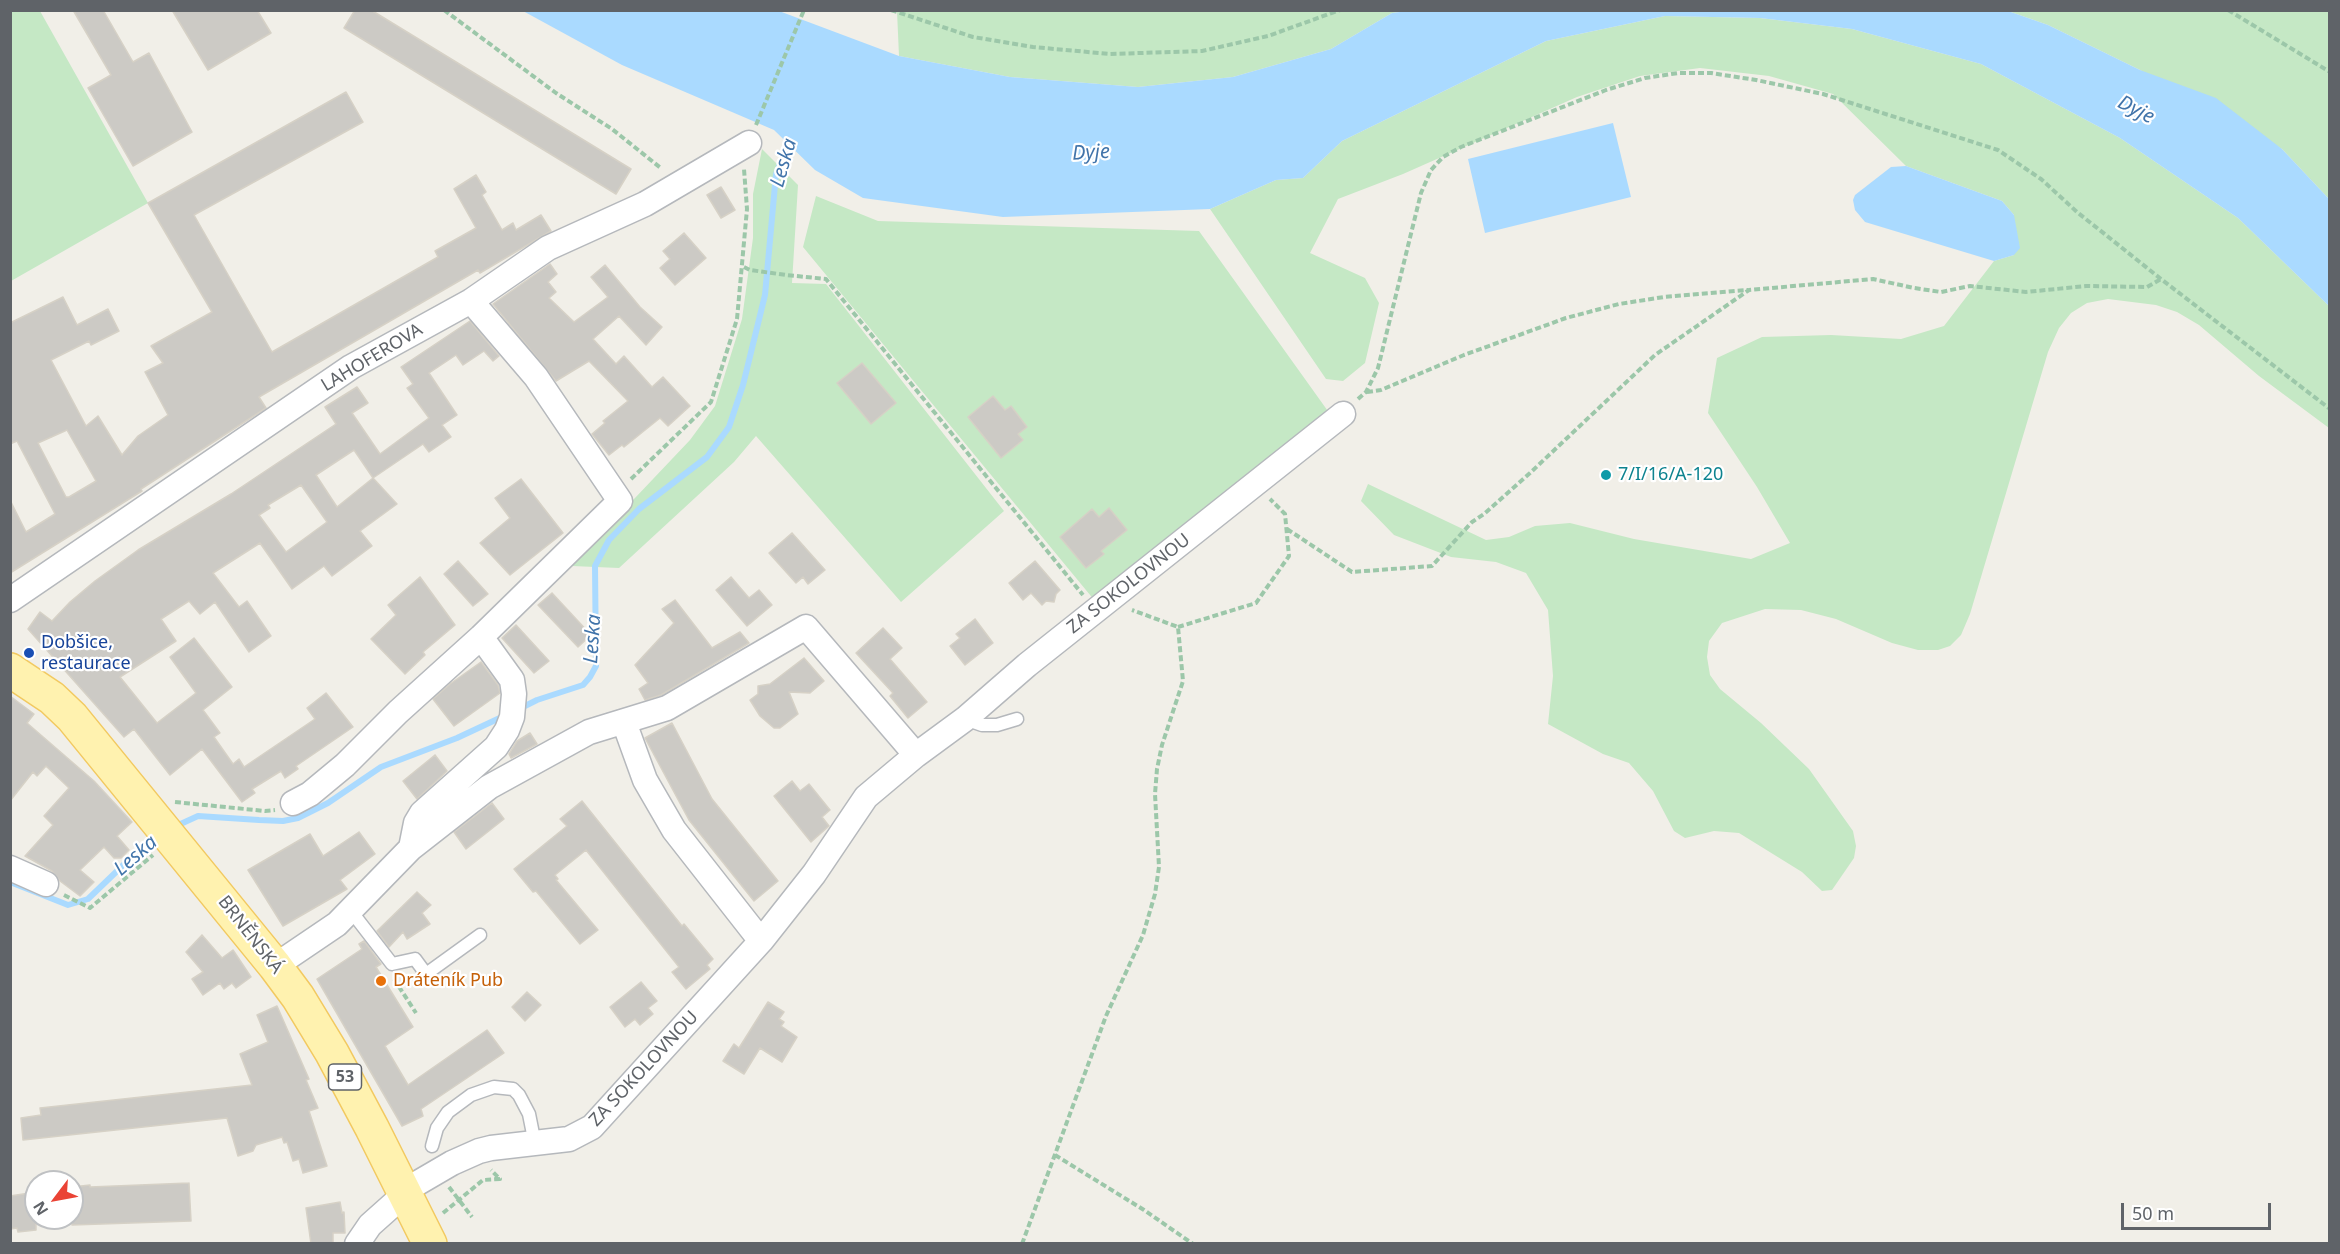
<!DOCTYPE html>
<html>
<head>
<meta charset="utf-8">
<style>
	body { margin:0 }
	#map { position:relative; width:2340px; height:1254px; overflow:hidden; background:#f1efe8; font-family:"Noto Sans",sans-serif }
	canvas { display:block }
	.frame { position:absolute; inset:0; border:12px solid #5f6368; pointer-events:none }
	.north { position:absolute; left:24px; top:1170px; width:60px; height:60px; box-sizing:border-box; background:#fff; border:2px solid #bfc1c3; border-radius:50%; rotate:238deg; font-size:16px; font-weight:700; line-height:24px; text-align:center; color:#5f6368 }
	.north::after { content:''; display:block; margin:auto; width:21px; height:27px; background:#ea4335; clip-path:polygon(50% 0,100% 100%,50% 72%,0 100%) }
	.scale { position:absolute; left:2121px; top:1203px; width:150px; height:27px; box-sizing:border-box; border:3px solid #5f6368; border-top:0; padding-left:8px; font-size:18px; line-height:21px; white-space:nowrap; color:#5f6368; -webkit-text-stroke:4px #fff; paint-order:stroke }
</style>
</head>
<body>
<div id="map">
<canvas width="2340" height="1254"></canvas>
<div class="frame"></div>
<div class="north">N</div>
<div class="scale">50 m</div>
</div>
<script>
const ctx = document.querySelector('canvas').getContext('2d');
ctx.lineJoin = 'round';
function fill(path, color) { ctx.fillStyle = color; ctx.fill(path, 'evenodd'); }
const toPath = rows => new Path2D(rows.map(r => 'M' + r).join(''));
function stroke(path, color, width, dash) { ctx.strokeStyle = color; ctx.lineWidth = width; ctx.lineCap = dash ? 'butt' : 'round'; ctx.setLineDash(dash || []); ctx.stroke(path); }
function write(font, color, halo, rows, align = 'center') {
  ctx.font = font + ' "Noto Sans",sans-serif'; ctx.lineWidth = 4.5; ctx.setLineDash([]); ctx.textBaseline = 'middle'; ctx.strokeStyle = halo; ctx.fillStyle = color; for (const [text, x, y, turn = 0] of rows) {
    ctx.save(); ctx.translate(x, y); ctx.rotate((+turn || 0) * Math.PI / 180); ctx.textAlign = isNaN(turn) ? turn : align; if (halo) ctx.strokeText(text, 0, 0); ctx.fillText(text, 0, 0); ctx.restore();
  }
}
fill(toPath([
	[11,10,40,11,148,203,11,281],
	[897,11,1407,11,1392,13,1331,49,1233,77,1138,87,1010,77,899,56],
	[2008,11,2329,11,2329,199,2282,149,2140,70,2048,25],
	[1665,16,1760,18,1852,29,1981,64,2120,138,2238,218,2329,306,2329,428,2259,376,2199,325,2177,312,2156,305,2108,299,2087,303,2071,313,2059,328,2048,352,1970,614,1961,635,1950,646,1938,650,1918,650,1892,643,1836,619,1801,610,1765,609,1722,623,1709,641,1707,657,1710,675,1720,689,1761,723,1809,769,1853,831,1856,846,1854,858,1832,890,1822,891,1802,872,1739,833,1714,831,1685,838,1674,831,1653,791,1629,763,1603,754,1548,724,1553,676,1548,610,1526,573,1496,562,1451,557,1394,535,1361,501,1368,484,1486,540,1509,537,1535,526,1570,523,1634,539,1751,559,1790,543,1757,487,1708,413,1717,358,1762,337,1831,335,1901,339,1944,326,1994,261,2014,255,2014,215,2002,201,1906,166,1833,94,1769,76,1700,68,1640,76,1577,97,1403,174,1338,199,1310,253,1365,278,1379,303,1365,363,1343,381,1326,379,1210,209,1276,180,1303,178,1342,141,1546,41],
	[762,149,798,185,792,283,826,284,1004,511,901,602,756,436,734,462,619,568,572,566,600,530,635,498,690,440,715,406,742,319,753,238,753,194],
	[816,196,878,221,1199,231,1330,414,1095,601,803,247]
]), '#c5e8c5');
fill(toPath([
	[523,11,779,11,899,56,1010,77,1138,87,1233,77,1331,49,1392,13,1407,11,2008,11,2048,25,2140,70,2216,98,2282,149,2329,199,2329,306,2238,218,2120,138,1981,64,1852,29,1760,18,1665,16,1546,41,1342,141,1303,178,1276,180,1210,209,1003,217,863,198,815,170,774,130,622,65],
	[1613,123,1631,197,1485,233,1468,159],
	[1906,166,2002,201,2014,215,2020,248,2014,255,1994,261,1865,222,1855,210,1853,200,1855,195,1891,167]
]), '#aadaff');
stroke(toPath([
	[519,709,537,700,583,685,590,677,596,666,595,566,609,540,639,509,707,457,729,427,743,385,765,295,776,174,791,136],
	[174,827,198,816,259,820,283,821,298,818,328,803,381,767,457,738,504,716],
	[10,882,68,905,88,899,142,847,157,836]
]), '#aadaff', 6);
const building = toPath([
	[73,10,103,10,133,62,149,53,192,132,133,166,88,88,111,75,73,10],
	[172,10,257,10,271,33,208,70,172,10],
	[355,10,371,10,631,169,616,194,344,28,355,10],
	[346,92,363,122,194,215,272,352,438,257,435,251,476,228,454,189,476,175,486,192,482,195,502,230,513,223,516,230,541,215,551,231,480,273,478,270,259,397,266,408,141,489,142,491,10,573,10,500,26,532,55,514,17,441,10,444,10,323,63,297,77,325,108,309,119,331,91,345,89,341,51,360,86,426,98,416,122,455,138,436,168,415,145,372,163,363,151,346,212,312,148,203,346,92],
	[67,430,96,481,69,497,66,497,38,443,67,430],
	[721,187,735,210,721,218,707,195,721,187],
	[684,233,706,258,675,285,660,268,670,259,663,251,684,233],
	[550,264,557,274,548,282,556,292,549,298,574,322,608,297,591,277,605,265,640,307,662,327,646,345,619,316,593,339,616,364,624,356,652,387,663,377,690,406,668,426,660,418,624,447,622,445,609,455,592,434,605,423,603,421,628,401,589,361,556,381,493,304,550,264],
	[470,321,499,356,493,361,484,351,463,365,456,355,429,373,457,415,442,425,451,437,429,452,423,444,373,478,397,504,360,531,372,546,332,576,324,566,292,589,260,543,213,573,239,607,247,601,271,636,249,652,215,602,200,614,189,601,161,619,176,641,120,677,157,723,196,693,170,657,194,638,232,687,203,710,220,733,214,737,233,764,239,759,244,767,315,719,307,708,326,693,353,727,296,766,298,769,285,778,281,771,252,789,255,793,242,802,202,749,170,775,134,729,124,737,28,629,40,612,52,621,70,602,95,581,138,550,231,494,336,424,325,407,357,387,368,403,352,413,380,454,429,418,407,388,413,384,401,367,470,321],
	[354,450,373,478,337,507,316,475,354,450],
	[301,485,327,522,286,552,259,515,270,508,268,505,301,485],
	[862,363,896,403,871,424,837,383,862,363],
	[993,396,1005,410,1011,406,1027,427,1018,434,1023,440,1001,458,968,417,993,396],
	[521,479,563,533,510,575,480,543,510,518,495,498,521,479],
	[1109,508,1127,530,1101,551,1104,554,1086,568,1060,537,1092,509,1099,517,1109,508],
	[792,533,825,570,808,584,803,577,796,583,769,553,792,533],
	[458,561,488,594,473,606,444,574,458,561],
	[1035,561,1060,590,1056,594,1054,602,1046,601,1042,605,1031,593,1023,600,1009,583,1035,561],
	[420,577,455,625,423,652,425,655,405,674,371,639,396,615,388,605,420,577],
	[731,577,749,598,759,590,772,605,747,626,716,590,731,577],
	[552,593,591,635,578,647,538,605,552,593],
	[675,600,712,648,740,632,749,643,661,695,645,700,639,689,648,683,635,665,674,623,662,609,675,600],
	[975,619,993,643,965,665,950,646,960,638,956,634,975,619],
	[516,625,549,661,534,673,502,638,516,625],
	[883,628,902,648,890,659,927,702,908,718,890,696,893,693,856,653,883,628],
	[804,658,824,681,810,693,789,692,798,714,780,728,774,728,760,716,750,700,758,694,758,686,770,684,804,658],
	[481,662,498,685,500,693,454,726,433,699,450,684,481,662],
	[10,696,34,714,27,723,94,781,132,822,117,836,129,850,121,858,114,858,104,847,80,870,94,882,80,896,60,881,52,871,25,856,53,825,44,816,69,788,46,766,37,776,33,772,10,801,10,696],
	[672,723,712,799,778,881,754,901,689,820,645,738,672,723],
	[530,733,537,744,511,758,509,754,517,741,530,733],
	[435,755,447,771,417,799,403,781,435,755],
	[792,781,800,791,809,784,830,810,822,817,829,826,811,842,774,796,792,781],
	[582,801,682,926,684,924,713,959,707,965,710,969,686,989,672,972,679,967,586,850,555,875,558,879,556,880,598,930,580,944,536,891,533,892,514,869,567,826,560,819,582,801],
	[492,803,504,819,466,849,454,832,492,803],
	[359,832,375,854,340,880,347,889,283,926,248,870,310,834,323,856,359,832],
	[417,892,431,905,422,913,430,924,407,939,403,932,389,947,377,931,417,892],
	[202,935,222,958,233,950,251,977,236,988,232,983,224,989,220,983,203,995,192,979,203,972,186,952,202,935],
	[364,941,381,964,376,967,413,1027,385,1046,408,1085,487,1030,504,1053,421,1109,423,1116,402,1126,317,979,362,949,359,944,364,941],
	[641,982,657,1001,648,1008,653,1014,640,1025,635,1019,625,1027,610,1007,641,982],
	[527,992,541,1005,525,1021,512,1007,527,992],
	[768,1002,784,1012,779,1019,784,1022,781,1026,797,1037,782,1062,760,1048,744,1074,723,1061,734,1044,739,1048,768,1002],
	[277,1006,309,1079,306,1080,318,1108,309,1111,327,1166,303,1173,299,1159,293,1161,287,1142,284,1143,282,1137,256,1145,253,1151,238,1156,227,1118,23,1140,21,1118,41,1115,40,1108,252,1085,240,1054,268,1042,257,1015,277,1006],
	[189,1183,191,1221,72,1225,72,1187,90,1185,90,1187,189,1183],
	[36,1192,36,1230,18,1232,17,1228,10,1229,10,1196,36,1192],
	[340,1202,342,1213,344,1212,345,1233,333,1233,333,1244,311,1244,306,1208,340,1202]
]);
fill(building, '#cccac5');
stroke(building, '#d6d1c6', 1.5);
const lane = toPath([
	[965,719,982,725,997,725,1017,719],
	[351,911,392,964,415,959,426,974,480,935],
	[432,1146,437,1128,448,1112,471,1095,494,1087,513,1089,519,1095,529,1114,535,1144]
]);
const street = toPath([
	[10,600,351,367,471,301,548,248,645,204,749,143],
	[624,722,645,780,674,830,761,941],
	[293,803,310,794,345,765,398,712,481,637,620,501,536,377,471,301],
	[411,848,416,823,422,813,496,747,507,730,512,717,514,694,512,680,481,637],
	[10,868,46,884],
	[275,966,337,924,411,848,489,787,589,732,667,708,806,627,916,755],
	[357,1244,370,1225,416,1184,452,1163,479,1151,491,1148,569,1139,592,1127,761,941,814,874,866,797,916,755,965,719,1027,665,1343,414]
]);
const primary = toPath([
	[10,670,52,698,72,717,275,966,298,997,332,1053,372,1128,430,1244]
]);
stroke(lane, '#b5b8bc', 15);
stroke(street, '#b5b8bc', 27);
stroke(primary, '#f2c960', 36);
stroke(toPath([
	[444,10,556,93,612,129,662,169],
	[891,10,973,37,1033,47,1110,54,1202,51,1268,36,1340,10],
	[2228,10,2330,72],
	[756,125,804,10],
	[744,267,750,270,786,275,826,279,1083,595],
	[1367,392,1381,390,1464,355,1566,318,1619,304,1664,297,1748,290],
	[1358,399,1366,392,1378,368,1421,193,1431,170,1443,157,1461,147,1606,90,1645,78,1678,73,1711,73,1756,80,1823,94,1998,150,2041,179,2077,212,2161,279,2330,409],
	[631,479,711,402,737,319,747,209,744,169],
	[1287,529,1352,572,1432,566,1472,522,1484,514,1530,473,1655,355,1749,290,1873,279,1914,288,1941,292,1970,286,2026,292,2086,286,2147,287,2161,279],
	[1178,627,1256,603,1289,556,1285,514,1270,499],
	[175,802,265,811,275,810],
	[64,895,90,908,153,855],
	[394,979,416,1013],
	[1055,1155,1144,1210,1193,1244],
	[449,1187,472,1217],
	[443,1213,483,1180,500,1179,491,1170],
	[1022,1244,1106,1016,1143,935,1155,894,1159,867,1155,794,1157,769,1162,745,1183,681,1178,627,1132,610]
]), '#9cc7a9', 4, [6, 3]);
stroke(lane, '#fff', 12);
stroke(street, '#fff', 24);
stroke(primary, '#fff2af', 33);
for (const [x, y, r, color] of [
	[1606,475,6,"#0f9aa8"],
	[29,653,6,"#1a4fb4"],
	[381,981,6,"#e8710a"]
]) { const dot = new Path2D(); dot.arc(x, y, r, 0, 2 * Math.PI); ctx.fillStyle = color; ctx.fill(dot); stroke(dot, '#fff', 2); }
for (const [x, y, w] of [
	[345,1077,33]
]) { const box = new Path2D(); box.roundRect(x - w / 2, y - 13, w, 26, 4.5); ctx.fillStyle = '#fff'; ctx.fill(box); stroke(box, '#5f6368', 1.5); }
write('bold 16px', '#5f6368', null, [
	["53",345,1077]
]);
write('18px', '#5f6368', '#fff', [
	["LAHOFEROVA",372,358,-31],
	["ZA SOKOLOVNOU",1129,584,-38],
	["BRNĚNSKÁ",250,935,52],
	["ZA SOKOLOVNOU",644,1069,-47]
]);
write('18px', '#0d838f', '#fff', [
	["7/I/16/A-120",1618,475]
], 'left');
write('18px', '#164399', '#fff', [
	["Dobšice,",41,643],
	["restaurace",41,664]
], 'left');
write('18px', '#c56008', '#fff', [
	["Dráteník Pub",393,981]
], 'left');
write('italic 20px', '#4174aa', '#fff', [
	["Dyje",2136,110,27],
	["Dyje",1091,153,-3],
	["Leska",784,163,-74],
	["Leska",593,639,-86],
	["Leska",136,856,-41]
]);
</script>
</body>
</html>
